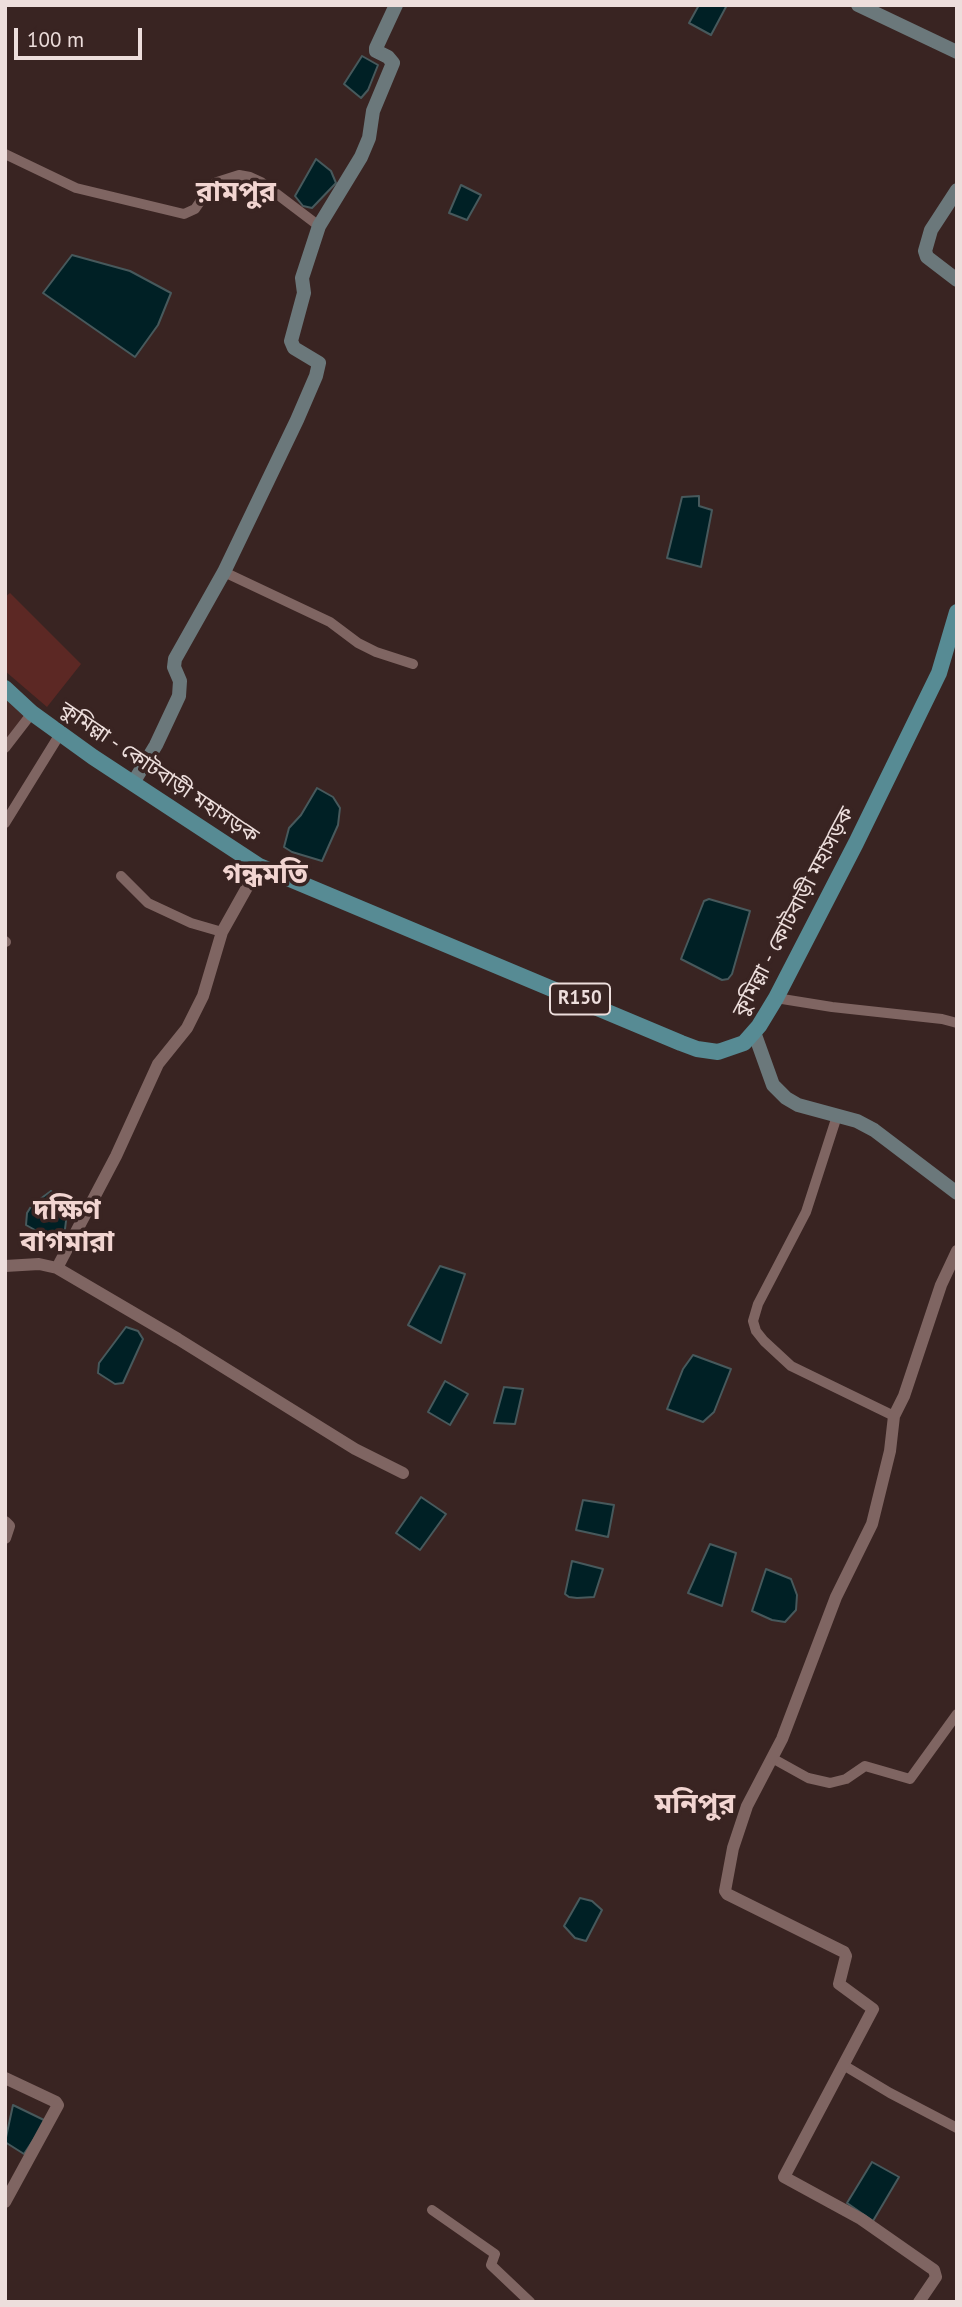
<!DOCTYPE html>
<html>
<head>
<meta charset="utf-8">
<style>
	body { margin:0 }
	#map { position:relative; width:962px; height:2307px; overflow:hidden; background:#392422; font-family:"PT Sans",sans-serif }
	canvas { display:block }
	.frame { position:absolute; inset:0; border:7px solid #eddedc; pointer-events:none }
	.scale { position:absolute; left:14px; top:28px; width:128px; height:32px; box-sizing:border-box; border:4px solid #eddedc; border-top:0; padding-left:9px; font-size:21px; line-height:24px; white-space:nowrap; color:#eddedc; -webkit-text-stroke:5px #392422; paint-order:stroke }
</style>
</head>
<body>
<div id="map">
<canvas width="962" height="2307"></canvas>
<div class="frame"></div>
<div class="scale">100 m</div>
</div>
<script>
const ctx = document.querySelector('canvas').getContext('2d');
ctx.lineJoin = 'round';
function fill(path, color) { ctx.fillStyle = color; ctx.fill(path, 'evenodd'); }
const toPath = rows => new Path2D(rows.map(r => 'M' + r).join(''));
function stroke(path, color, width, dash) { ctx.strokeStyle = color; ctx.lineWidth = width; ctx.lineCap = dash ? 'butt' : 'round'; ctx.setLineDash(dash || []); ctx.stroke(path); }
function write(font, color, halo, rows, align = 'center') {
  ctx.font = font + ' "PT Sans","Noto Sans Bengali",sans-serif'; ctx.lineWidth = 7; ctx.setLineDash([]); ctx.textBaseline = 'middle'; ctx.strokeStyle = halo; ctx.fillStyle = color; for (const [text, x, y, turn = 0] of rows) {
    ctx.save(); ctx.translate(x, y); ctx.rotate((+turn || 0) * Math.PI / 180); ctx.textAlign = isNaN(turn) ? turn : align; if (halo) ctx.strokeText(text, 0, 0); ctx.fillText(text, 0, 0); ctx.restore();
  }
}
fill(toPath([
	[5,693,28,715,5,744]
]), '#462a27');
fill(toPath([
	[10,593,81,664,47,707,5,671,5,597]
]), '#5c2824');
const water = toPath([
	[699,5,727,5,711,35,689,23,699,5],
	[362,56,378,65,368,90,361,98,344,84,362,56],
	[316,159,331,171,336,183,312,208,303,206,295,196,316,159],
	[461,185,481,195,467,220,449,213,461,185],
	[72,255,130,271,171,293,158,325,135,357,43,293,72,255],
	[699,496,699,506,712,510,701,567,667,558,682,497,699,496],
	[317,788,333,797,340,808,338,825,322,861,292,852,284,847,289,828,301,815,317,788],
	[709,899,750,911,732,974,728,979,722,980,681,959,704,901,709,899],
	[51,1191,72,1206,67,1213,65,1229,60,1244,26,1225,27,1213,32,1205,51,1191],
	[440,1266,465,1274,441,1343,408,1325,440,1266],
	[126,1327,138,1331,143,1339,123,1383,115,1384,98,1373,99,1363,126,1327],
	[693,1355,731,1369,714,1412,703,1422,667,1409,683,1369,693,1355],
	[445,1381,468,1394,450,1425,428,1412,445,1381],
	[504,1387,523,1389,515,1424,494,1423,504,1387],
	[421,1497,446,1514,420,1550,396,1533,421,1497],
	[583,1500,614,1505,608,1537,576,1530,583,1500],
	[710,1544,736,1553,722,1606,688,1593,710,1544],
	[572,1561,603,1569,594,1597,577,1598,569,1597,565,1594,572,1561],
	[766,1569,791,1579,797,1595,796,1610,785,1622,772,1620,752,1611,766,1569],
	[580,1898,592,1901,602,1910,586,1941,575,1938,564,1926,580,1898],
	[13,2105,46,2121,24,2154,5,2142,13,2105],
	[872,2162,899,2177,873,2221,847,2203,872,2162]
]);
fill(water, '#002025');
stroke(water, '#47595c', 2);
stroke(toPath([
	[5,154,76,188,184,214,195,209,211,186,217,182,239,175,250,177,261,182,319,226],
	[224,572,330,622,358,643,376,652,413,664],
	[5,748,32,713],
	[5,823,60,734],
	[121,876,148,903,191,923,222,932],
	[5,941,6,942],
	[776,998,832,1007,942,1019,957,1023],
	[837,1116,806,1212,758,1304,753,1321,756,1331,764,1341,791,1366,894,1416],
	[772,1758,808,1778,830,1783,846,1779,865,1766,910,1779,957,1714],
	[845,2066,890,2093,957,2128],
	[432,2210,495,2254,491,2265,530,2302]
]), '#7f6562', 10);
stroke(toPath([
	[5,1266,39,1264,57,1268,116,1156,158,1064,187,1028,203,996,222,932,259,866],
	[57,1268,178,1339,355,1449,403,1473],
	[5,1522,9,1526,5,1538],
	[5,2078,56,2102,58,2105,5,2202],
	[919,2302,936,2277,934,2270,861,2219,784,2177,873,2009,839,1984,846,1956,844,1952,727,1894,725,1891,733,1848,747,1806,782,1739,836,1597,872,1524,890,1451,894,1416,904,1396,941,1285,957,1251]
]), '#7f6562', 12);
stroke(toPath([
	[858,5,957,52],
	[957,190,931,230,925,251,927,257,957,280],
	[133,783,156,745,179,696,180,681,174,667,175,659,224,572,297,420,316,376,319,363,294,348,291,341,304,293,302,278,319,226,361,157,369,138,373,111,393,63,388,57,376,51,376,48,396,5],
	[754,1032,773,1085,786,1098,798,1105,857,1121,874,1130,957,1193]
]), '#6b787b', 14);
stroke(toPath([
	[5,688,32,713,93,757,259,866,681,1043,697,1049,718,1052,744,1043,759,1026,776,998,856,843,939,673,957,612]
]), '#578b94', 16);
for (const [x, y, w] of [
	[580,999,60]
]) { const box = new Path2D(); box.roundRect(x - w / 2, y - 15.5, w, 31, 5); ctx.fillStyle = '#392422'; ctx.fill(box); stroke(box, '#eddedc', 2); }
write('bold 19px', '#eddedc', null, [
	["R150",580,999]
]);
write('21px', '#eddedc', '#392422', [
	["কুমিল্লা - কোটবাড়ী মহাসড়ক",159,773,34],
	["কুমিল্লা - কোটবাড়ী মহাসড়ক",794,912,-62]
]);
write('bold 28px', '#f2d5d1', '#392422', [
	["রামপুর",236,193],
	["গন্ধমতি",265,875],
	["দক্ষিণ",67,1211],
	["বাগমারা",67,1243],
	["মনিপুর",695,1805]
]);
</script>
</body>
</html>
